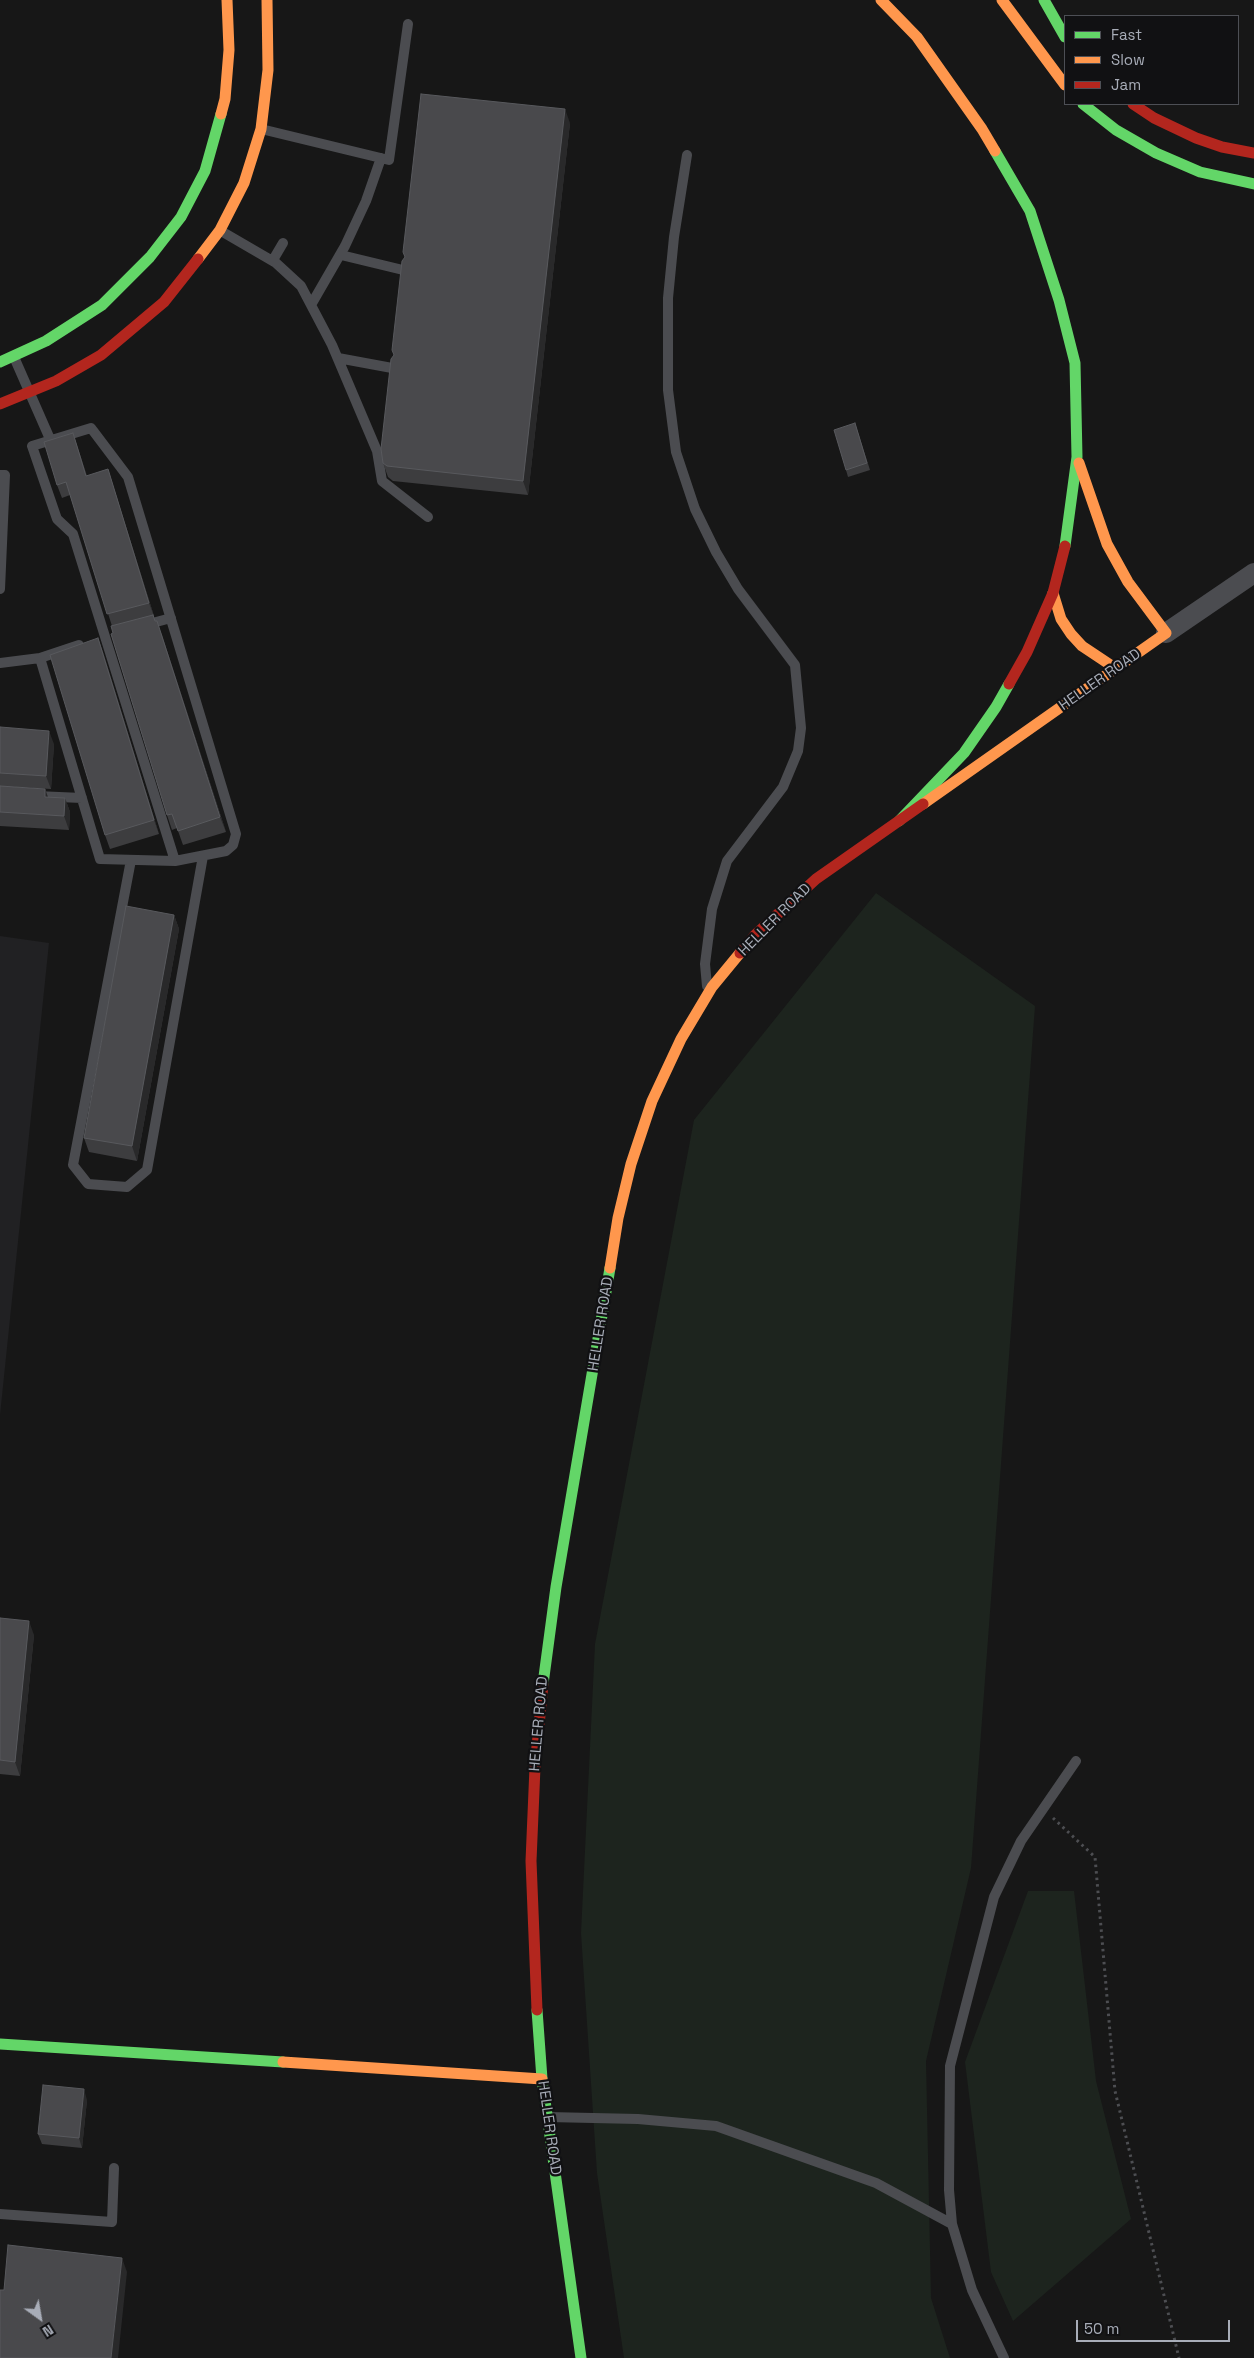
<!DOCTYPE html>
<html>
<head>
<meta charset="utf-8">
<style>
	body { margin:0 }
	#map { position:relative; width:1254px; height:2358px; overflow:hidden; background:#171717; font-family:"Space Grotesk",sans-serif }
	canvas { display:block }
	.legend { position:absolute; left:1064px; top:15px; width:175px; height:90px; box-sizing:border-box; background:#111113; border:1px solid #4d4f55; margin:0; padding:6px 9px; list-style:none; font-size:15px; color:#a8adb8 }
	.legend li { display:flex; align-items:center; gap:10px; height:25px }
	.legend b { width:25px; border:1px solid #4d4f55 }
	.north { position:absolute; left:15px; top:2293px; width:50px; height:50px; -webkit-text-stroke:4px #111113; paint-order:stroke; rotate:148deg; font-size:14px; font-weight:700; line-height:20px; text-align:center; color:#a8adb8 }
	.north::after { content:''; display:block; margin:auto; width:18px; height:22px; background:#a8adb8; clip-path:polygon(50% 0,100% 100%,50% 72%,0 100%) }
	.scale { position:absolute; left:1076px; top:2320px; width:154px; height:22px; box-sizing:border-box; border:2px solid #a8adb8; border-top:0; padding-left:6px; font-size:15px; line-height:18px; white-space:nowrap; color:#a8adb8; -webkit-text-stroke:4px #111113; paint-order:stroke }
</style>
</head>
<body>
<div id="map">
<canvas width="1254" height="2358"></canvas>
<ul class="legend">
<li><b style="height:6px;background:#63d668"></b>Fast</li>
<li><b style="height:6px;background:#ff974d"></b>Slow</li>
<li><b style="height:6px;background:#b3261e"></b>Jam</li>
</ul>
<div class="north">N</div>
<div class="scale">50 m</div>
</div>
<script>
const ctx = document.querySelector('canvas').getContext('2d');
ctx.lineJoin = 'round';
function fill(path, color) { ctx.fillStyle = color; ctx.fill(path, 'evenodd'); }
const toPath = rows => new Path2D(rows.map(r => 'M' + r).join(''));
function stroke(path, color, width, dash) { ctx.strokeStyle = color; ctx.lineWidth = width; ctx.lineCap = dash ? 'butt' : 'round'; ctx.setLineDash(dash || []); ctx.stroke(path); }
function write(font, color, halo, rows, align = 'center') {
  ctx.font = font + ' "Space Grotesk",sans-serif'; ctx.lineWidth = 4.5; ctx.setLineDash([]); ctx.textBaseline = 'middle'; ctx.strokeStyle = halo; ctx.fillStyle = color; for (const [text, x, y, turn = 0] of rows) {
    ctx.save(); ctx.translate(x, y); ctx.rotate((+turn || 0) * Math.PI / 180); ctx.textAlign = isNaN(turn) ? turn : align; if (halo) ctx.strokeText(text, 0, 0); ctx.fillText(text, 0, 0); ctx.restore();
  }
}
fill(toPath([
	[0,936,49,943,0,1415]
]), '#212123');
fill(toPath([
	[876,893,1035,1006,971,1868,926,2061,931,2298,950,2358,624,2358,597,2173,581,1933,595,1644,694,1120],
	[1028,1891,1074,1891,1096,2081,1131,2219,1013,2321,991,2272,965,2062]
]), '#1d241e');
stroke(toPath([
	[1053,1818,1095,1857,1115,2091,1179,2358]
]), '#4d4e52', 3, [2.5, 4]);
stroke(toPath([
	[261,129,389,160,408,24],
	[687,155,674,237,668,298,668,390,676,452,695,509,716,552,738,589,795,665,801,728,798,751,783,787,727,861,712,909,705,964,707,986],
	[221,231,276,263,301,286,332,345,377,451,382,481,428,517],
	[341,255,403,270],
	[273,260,283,243],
	[311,305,345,246,366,201,381,158],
	[14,357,50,439],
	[338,358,392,368],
	[0,475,5,475,0,589],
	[145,625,171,618],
	[40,658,100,859,175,861,226,851,233,845,236,834,128,477,91,428,32,446,57,519,73,534,175,861],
	[0,663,40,658,79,645],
	[36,796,82,798],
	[131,860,73,1165,88,1184,127,1187,147,1170,203,856],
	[548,2117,638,2119,716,2126,876,2183,952,2224],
	[0,2214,112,2222,114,2168],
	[1004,2358,972,2290,952,2224,949,2190,950,2066,994,1897,1021,1841,1076,1761]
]), '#4b4c50', 10);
stroke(toPath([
	[1166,633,1254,573]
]), '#4b4c50', 20);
stroke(toPath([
	[1044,0,1065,37],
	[1083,104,1116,130,1156,153,1200,172,1254,184],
	[995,151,1030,211,1059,300,1075,363,1077,457,1065,546],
	[0,362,46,341,102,305,150,257,181,217,205,171,221,114],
	[899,821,964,753,996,707,1009,684],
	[543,1684,556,1587,610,1268],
	[537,2010,542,2079,581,2358],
	[0,2044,283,2062]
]), '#63d668', 11);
stroke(toPath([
	[881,0,917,37,982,129,995,151],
	[1002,0,1065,85],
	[221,114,225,99,229,50,227,0],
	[198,259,220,230,244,183,261,129,268,70,267,0],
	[1079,463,1107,544,1128,582,1166,633],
	[1053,593,1061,619,1071,634,1082,646,1115,668],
	[923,804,1166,633],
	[610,1268,618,1218,631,1164,652,1101,681,1039,712,987,740,953],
	[283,2062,542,2079]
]), '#ff974d', 11);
stroke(toPath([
	[1133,104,1154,118,1196,138,1222,147,1254,153],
	[0,404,56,381,101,355,164,302,198,259],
	[1009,684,1027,652,1053,593,1065,546],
	[740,953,755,935,816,879,923,804],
	[537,2010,531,1861,535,1767,543,1684]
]), '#b3261e', 11);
fill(toPath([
	[570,123,528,495,393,481,388,477,383,463,394,355],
	[855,423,870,470,848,477,846,470],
	[73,433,87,476,108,469,154,616,153,616,162,635,226,832,183,845,177,828,172,830,167,815,112,626,70,495,62,498,57,485],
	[98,638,103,652,159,834,110,849,105,835],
	[0,727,54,744,51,789,0,786],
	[0,786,45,789,48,797,65,798,70,812,69,830,0,826],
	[174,915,179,929,137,1161,89,1152,84,1138],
	[0,1618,34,1635,20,1776,0,1774],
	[87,2100,82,2148,42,2144,38,2134]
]), '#3d3d3f');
fill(toPath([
	[565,109,570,123,528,495,523,481],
	[73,433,77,446,91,489,86,476],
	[108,469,112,482,154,616,149,603],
	[157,621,162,635,226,832,220,817],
	[98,638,103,652,159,834,154,820],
	[49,731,54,744,51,789,46,776],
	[45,789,50,803,45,797],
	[65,798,70,812,69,830,64,816],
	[174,915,179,929,137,1161,132,1146],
	[29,1621,34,1635,20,1776,15,1762],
	[84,2089,87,2100,82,2148,79,2138],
	[122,2258,127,2272,118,2358,111,2358]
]), '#29292a');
const building = toPath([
	[421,94,565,109,523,481,387,466,383,463,381,449,391,359,394,355,392,350,402,261,405,257,403,252,421,94],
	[855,423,867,463,846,470,834,430,855,423],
	[73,433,86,476,108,469,149,603,107,614,66,482,57,485,44,442,73,433],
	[153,615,155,621,157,621,220,817,178,831,172,814,167,815,111,634,113,633,111,626,153,615],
	[98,638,154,820,105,835,50,655,98,638],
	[0,727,49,731,46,776,0,773,0,727],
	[0,786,45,789,45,797,65,798,64,816,0,812,0,786],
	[126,906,174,915,132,1146,84,1138,126,906],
	[0,1618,29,1621,15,1762,0,1760,0,1618],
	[43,2085,84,2089,79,2138,38,2134,43,2085],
	[8,2245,122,2258,111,2358,0,2358,0,2290,4,2290,8,2245]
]);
fill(building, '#49494c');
stroke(building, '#58595d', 1);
write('15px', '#a8adb8', '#111113', [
	["HELLER ROAD",1100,680,-35],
	["HELLER ROAD",775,920,-45],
	["HELLER ROAD",601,1324,-81],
	["HELLER ROAD",539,1724,-85],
	["HELLER ROAD",549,2128,82]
]);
</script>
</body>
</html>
